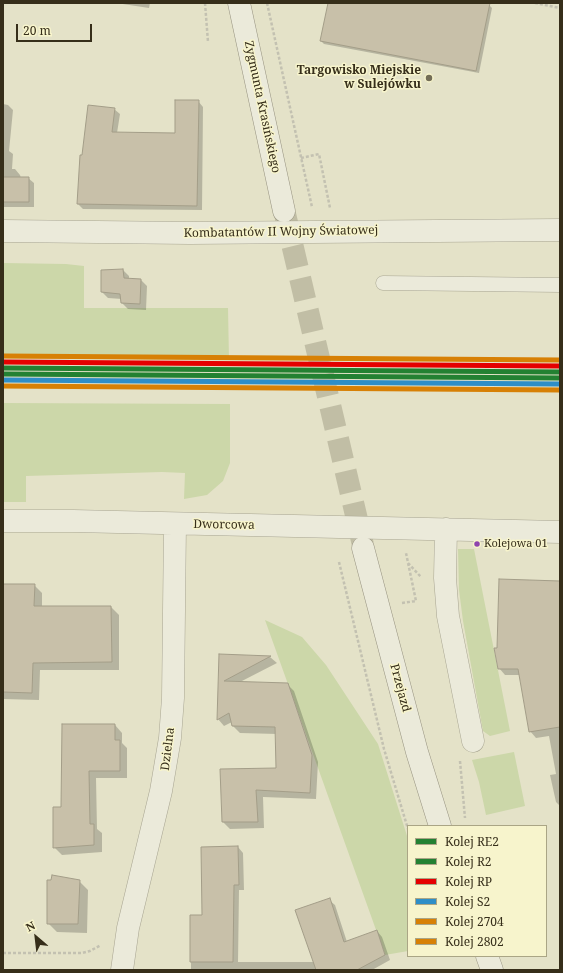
<!DOCTYPE html>
<html>
<head>
<meta charset="utf-8">
<style>
	body { margin:0 }
	#map { position:relative; width:563px; height:973px; overflow:hidden; background:#e4e2c8; font-family:"Noto Serif",serif }
	canvas { display:block }
	.frame { position:absolute; inset:0; border:4px solid #362e1a; pointer-events:none }
	.legend { position:absolute; left:407px; top:825px; width:140px; height:132px; box-sizing:border-box; background:#f7f4cc; border:1px solid #aaa585; margin:0; padding:5px 7px; list-style:none; font-size:12px; color:#362e1a }
	.legend li { display:flex; align-items:center; gap:8px; height:20px }
	.legend b { width:20px; border:1px solid #aaa585 }
	.north { position:absolute; left:16px; top:917px; width:40px; height:40px; -webkit-text-stroke:3px #f7f4cc; paint-order:stroke; rotate:332deg; font-size:11px; font-weight:700; line-height:16px; text-align:center; color:#362e1a }
	.north::after { content:''; display:block; margin:auto; width:14px; height:18px; background:#362e1a; clip-path:polygon(50% 0,100% 100%,50% 72%,0 100%) }
	.scale { position:absolute; left:16px; top:24px; width:76px; height:18px; box-sizing:border-box; border:2px solid #362e1a; border-top:0; padding-left:5px; font-size:12px; line-height:14px; white-space:nowrap; color:#362e1a; -webkit-text-stroke:3px #f7f4cc; paint-order:stroke }
</style>
</head>
<body>
<div id="map">
<canvas width="563" height="973"></canvas>
<div class="frame"></div>
<ul class="legend">
<li><b style="height:5px;background:#238132"></b>Kolej RE2</li>
<li><b style="height:5px;background:#238132"></b>Kolej R2</li>
<li><b style="height:5px;background:#e50000"></b>Kolej RP</li>
<li><b style="height:5px;background:#2e8ec7"></b>Kolej S2</li>
<li><b style="height:5px;background:#d78005"></b>Kolej 2704</li>
<li><b style="height:5px;background:#d78005"></b>Kolej 2802</li>
</ul>
<div class="north">N</div>
<div class="scale">20 m</div>
</div>
<script>
const ctx = document.querySelector('canvas').getContext('2d');
ctx.lineJoin = 'round';
function fill(path, color) { ctx.fillStyle = color; ctx.fill(path, 'evenodd'); }
const toPath = rows => new Path2D(rows.map(r => 'M' + r).join(''));
function stroke(path, color, width, dash) { ctx.strokeStyle = color; ctx.lineWidth = width; ctx.lineCap = dash ? 'butt' : 'round'; ctx.setLineDash(dash || []); ctx.stroke(path); }
function write(font, color, halo, rows, align = 'center') {
  ctx.font = font + ' "Noto Serif",serif'; ctx.lineWidth = 3; ctx.setLineDash([]); ctx.textBaseline = 'middle'; ctx.strokeStyle = halo; ctx.fillStyle = color; for (const [text, x, y, turn = 0] of rows) {
    ctx.save(); ctx.translate(x, y); ctx.rotate((+turn || 0) * Math.PI / 180); ctx.textAlign = isNaN(turn) ? turn : align; if (halo) ctx.strokeText(text, 0, 0); ctx.fillText(text, 0, 0); ctx.restore();
  }
}
fill(toPath([
	[3,263,66,264,84,266,84,308,228,308,229,360,3,358],
	[3,403,230,404,230,463,223,481,207,495,184,499,185,473,162,472,26,476,26,502,3,502],
	[458,549,474,549,510,731,490,736,483,731,463,621,459,590],
	[265,620,302,637,326,665,378,744,408,839,408,951,385,955],
	[514,752,525,806,486,815,479,782,472,760]
]), '#ccd7a9');
fill(toPath([
	[116,3,150,3,149,8],
	[400,3,476,3,489,5,492,8,479,73,324,44,321,41],
	[198,101,203,107,202,210,83,209,78,204,83,156,114,109,120,114,117,133,176,134],
	[3,104,8,105,13,110,9,151,13,154,12,169,15,169,20,175,21,178,28,178,34,183,34,207,3,207],
	[123,270,129,276,129,279,141,280,147,286,146,310,128,309,122,303,122,299,108,298,102,292],
	[560,579,560,806,556,802,550,775,556,774,549,736,536,738,530,731,520,675,505,675,499,668,498,649,560,582],
	[3,585,34,585,42,593,42,607,111,607,119,615,119,670,40,670,39,700,3,699],
	[220,655,270,657,277,663,240,682,287,684,294,691,318,762,316,799,263,797,264,828,230,829,223,822,277,769,277,734,240,733,233,726,232,722,224,726,218,719],
	[115,725,122,733,122,743,127,748,127,778,96,778,97,829,102,833,102,852,62,855,54,847,62,808],
	[238,847,243,853,244,890,239,890,238,962,314,962,329,900,335,905,347,942,377,931,382,937,390,960,372,970,191,970,191,916,203,916],
	[79,881,88,890,87,933,57,932,48,923]
]), '#0003');
const building = toPath([
	[328,3,490,3,476,71,320,41,328,3],
	[175,100,199,100,197,206,77,204,80,155,82,155,88,105,115,108,112,132,175,133,175,100],
	[3,177,29,177,29,202,3,202,3,177],
	[123,269,124,278,141,279,140,304,121,303,120,294,101,292,101,270,123,269],
	[499,579,560,581,560,727,529,732,518,669,498,669,494,648,497,648,499,579],
	[3,584,35,584,34,606,111,606,112,662,33,663,32,693,3,692,3,584],
	[219,654,271,656,224,681,288,683,312,755,310,793,256,790,258,822,222,822,220,769,276,768,275,727,232,726,229,713,217,720,219,654],
	[62,724,115,724,115,740,120,740,120,771,89,771,90,824,94,824,94,845,53,848,53,807,61,807,62,724],
	[238,846,239,885,234,885,233,962,190,962,190,915,202,915,201,847,238,846],
	[52,875,80,880,78,924,47,924,47,880,51,880,52,875],
	[330,898,344,942,377,930,385,955,357,970,316,970,295,910,330,898]
]);
fill(building, '#c8c0a9');
stroke(building, '#a39d88', 1);
stroke(toPath([
	[285,214,363,545]
]), '#c1bea5', 22, [22, 11]);
const lane = toPath([
	[383,283,560,285]
]);
const street = toPath([
	[3,231,190,233,560,230],
	[3,521,73,521,560,532],
	[446,529,445,578,448,616,473,741],
	[122,970,128,928,161,791,170,738,173,698,175,524]
]);
const secondary = toPath([
	[239,3,284,211],
	[363,548,417,752,440,826],
	[487,956,492,970]
]);
stroke(lane, '#a8a592', 15);
stroke(street, '#a8a592', 23);
stroke(secondary, '#989482', 23);
stroke(toPath([
	[205,3,208,42],
	[267,3,312,207],
	[535,3,560,8],
	[301,158,319,154,330,208],
	[339,562,384,749,408,829],
	[408,563,421,577],
	[402,603,416,601,406,553],
	[460,761,465,818],
	[3,953,82,953,90,951,101,945]
]), '#c3c1b1', 2.5, [3, 2]);
stroke(lane, '#ebeada', 14);
stroke(street, '#ebeada', 22);
stroke(secondary, '#ebeada', 22);
stroke(toPath([
	[3,368,560,372]
]), '#238132', 5);
stroke(toPath([
	[3,374,560,378]
]), '#238132', 5);
stroke(toPath([
	[3,362,560,366]
]), '#e50000', 5);
stroke(toPath([
	[3,380,560,384]
]), '#2e8ec7', 5);
stroke(toPath([
	[3,356,560,360]
]), '#d78005', 5);
stroke(toPath([
	[3,386,560,390]
]), '#d78005', 5);
for (const [x, y, r, color] of [
	[429,78,4,"#736d57"],
	[477,544,3.5,"#8e44ad"]
]) { const dot = new Path2D(); dot.arc(x, y, r, 0, 2 * Math.PI); ctx.fillStyle = color; ctx.fill(dot); stroke(dot, '#f7f4cc', 1.5); }
write('11px', '#362e1a', '#f7f4cc', [
	["Kolejowa 01",484,544]
], 'left');
write('bold 12px', '#362e1a', '#f7f4cc', [
	["Targowisko Miejskie",421,71],
	["w Sulejówku",421,85]
], 'right');
write('12px', '#362e1a', '#f7f4cc', [
	["Zygmunta Krasińskiego",262,107,78],
	["Kombatantów II Wojny Światowej",281,232,-1],
	["Dworcowa",224,525,1],
	["Przejazd",400,688,75],
	["Dzielna",168,749,-83]
]);
</script>
</body>
</html>
